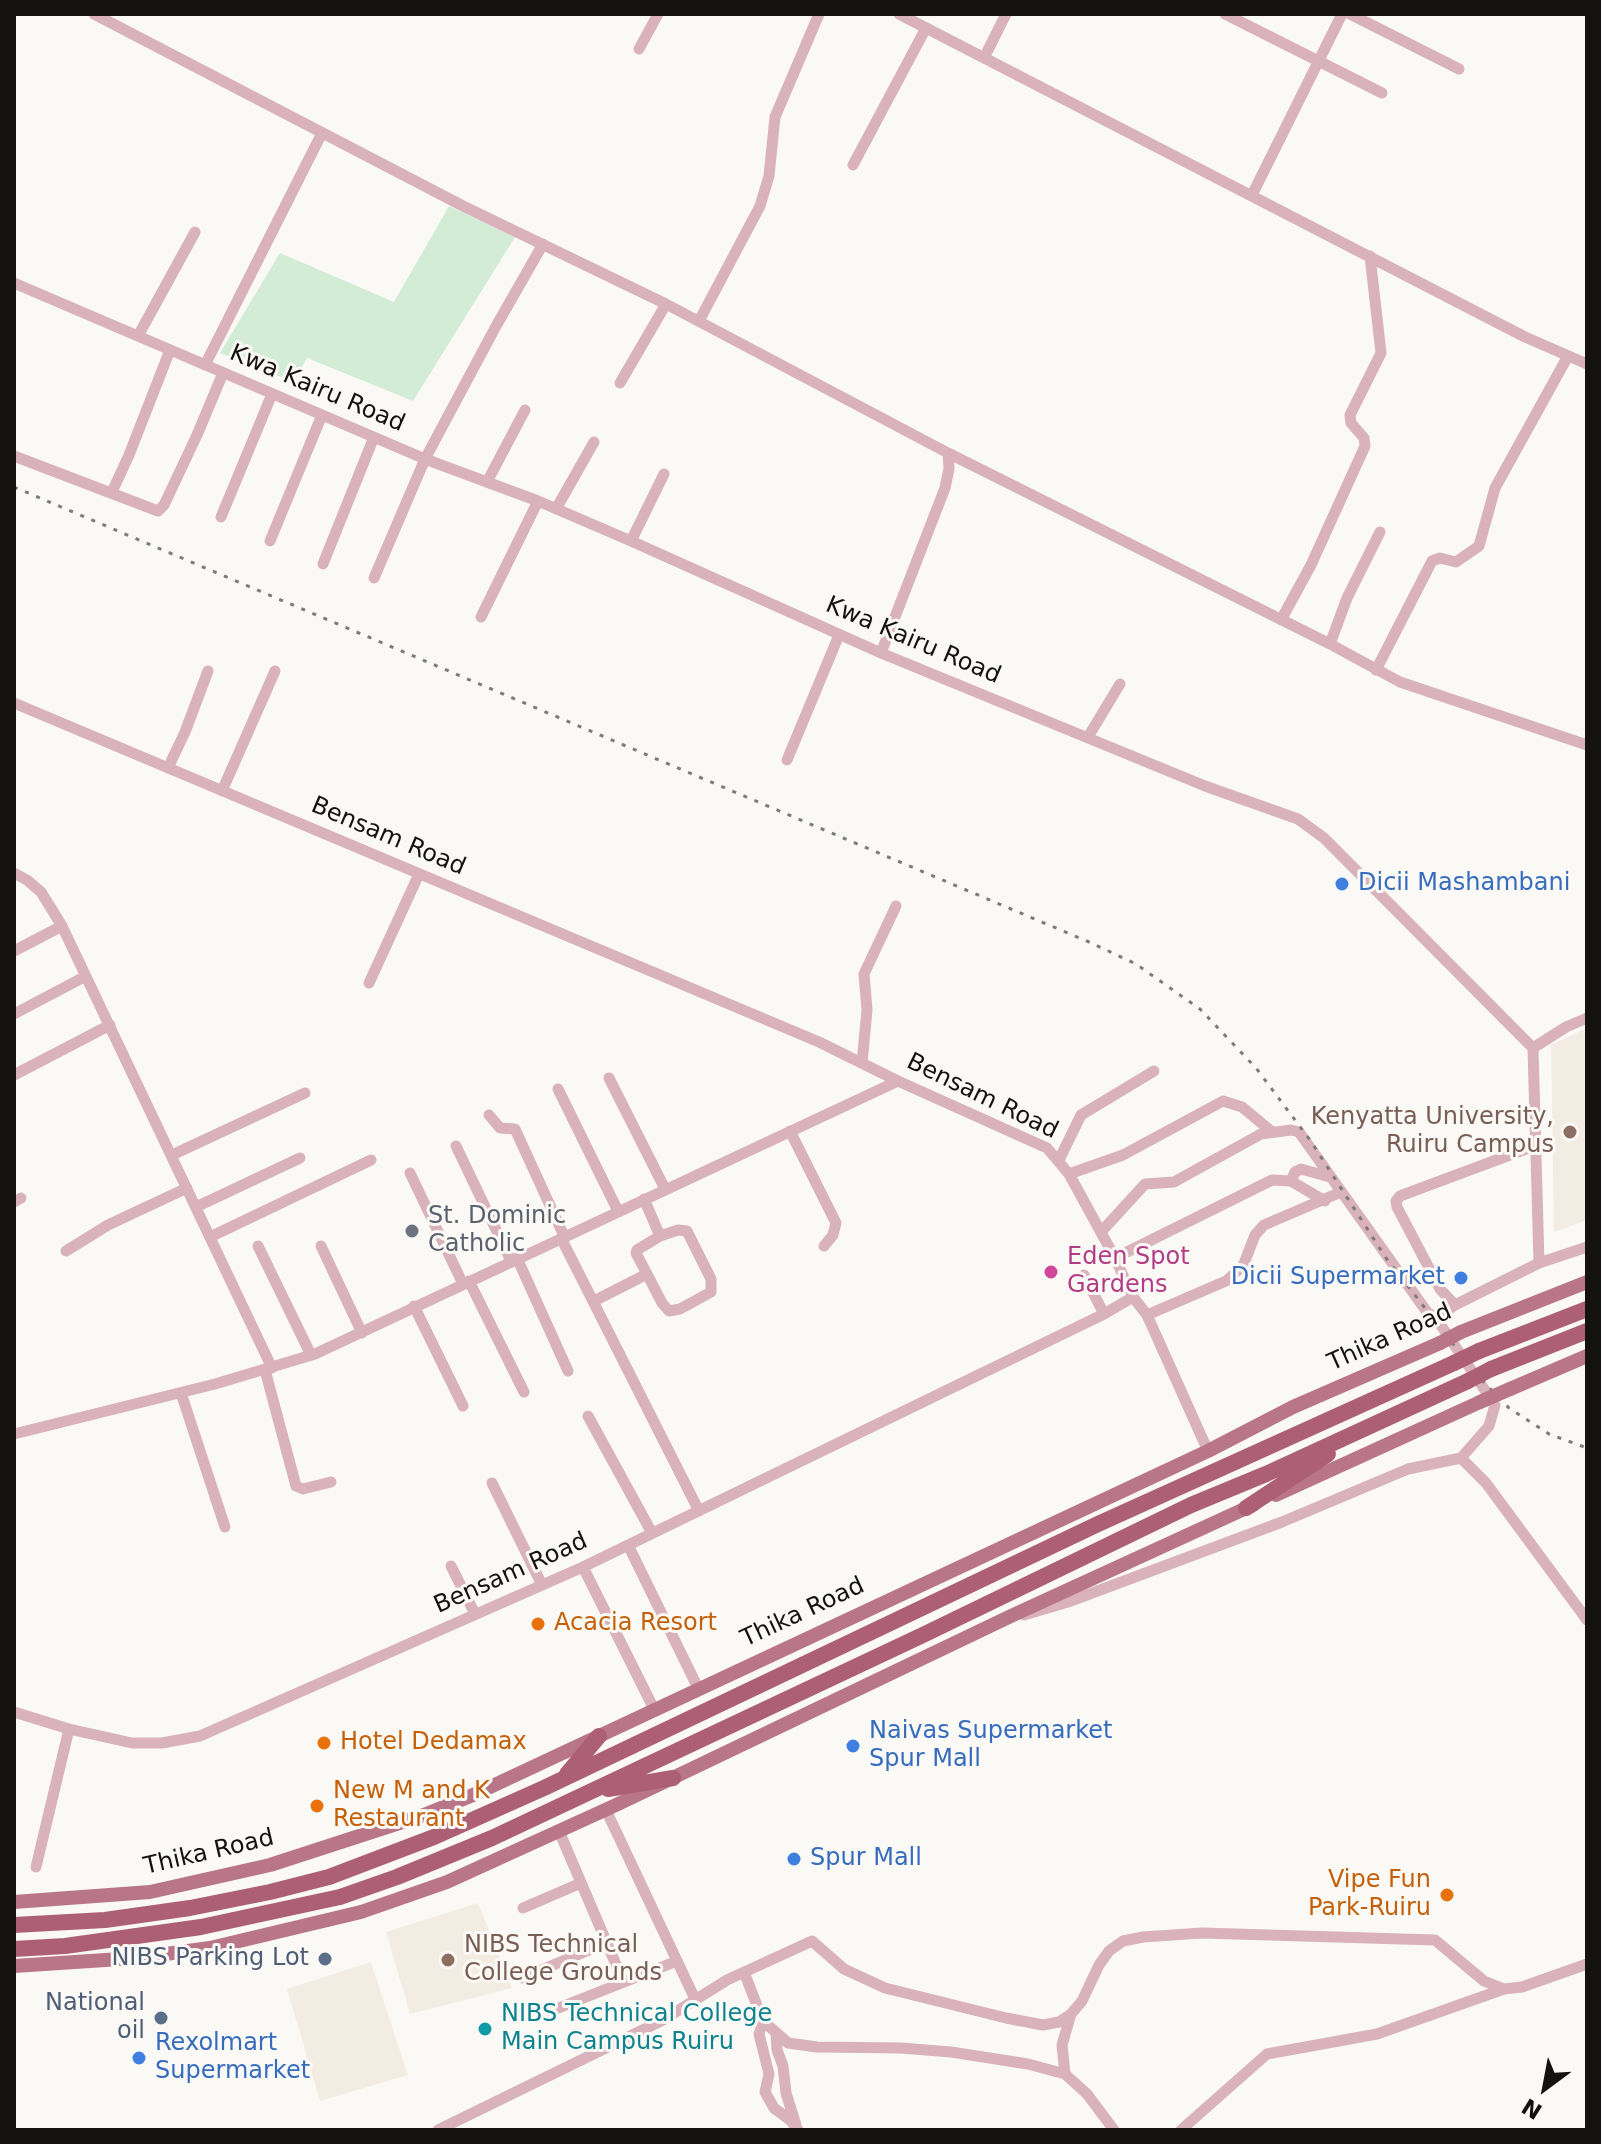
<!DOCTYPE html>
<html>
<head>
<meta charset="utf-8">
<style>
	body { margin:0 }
	#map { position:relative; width:1601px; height:2144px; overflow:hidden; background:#fbf9f6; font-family:"DejaVu Sans",sans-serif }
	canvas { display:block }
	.frame { position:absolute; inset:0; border:16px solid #131211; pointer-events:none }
	.north { position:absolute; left:1505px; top:2048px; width:80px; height:80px; -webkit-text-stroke:6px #fbf9f6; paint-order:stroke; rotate:212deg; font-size:22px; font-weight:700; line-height:32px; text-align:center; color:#131211 }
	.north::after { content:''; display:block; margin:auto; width:28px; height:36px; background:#131211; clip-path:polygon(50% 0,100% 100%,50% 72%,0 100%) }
</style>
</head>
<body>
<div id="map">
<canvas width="1601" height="2144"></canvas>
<div class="frame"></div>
<div class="north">N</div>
</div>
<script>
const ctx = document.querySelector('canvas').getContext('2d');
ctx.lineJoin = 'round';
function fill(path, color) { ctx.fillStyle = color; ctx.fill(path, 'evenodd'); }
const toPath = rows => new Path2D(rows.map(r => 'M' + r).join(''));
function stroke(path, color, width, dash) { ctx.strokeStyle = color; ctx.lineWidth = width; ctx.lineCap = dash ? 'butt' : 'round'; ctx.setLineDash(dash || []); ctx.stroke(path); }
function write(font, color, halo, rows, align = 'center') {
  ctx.font = font + ' "DejaVu Sans",sans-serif'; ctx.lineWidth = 6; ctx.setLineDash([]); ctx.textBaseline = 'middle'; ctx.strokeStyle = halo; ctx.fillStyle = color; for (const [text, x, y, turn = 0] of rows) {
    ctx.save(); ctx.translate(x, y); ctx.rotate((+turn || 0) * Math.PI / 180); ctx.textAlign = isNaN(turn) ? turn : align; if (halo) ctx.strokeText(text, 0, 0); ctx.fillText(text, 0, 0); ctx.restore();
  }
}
fill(toPath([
	[1587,1028,1587,1220,1554,1232,1551,1045],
	[478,1903,512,1988,410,2014,386,1932],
	[371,1962,408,2075,320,2101,287,1989]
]), '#f3ece3');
fill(toPath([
	[449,206,515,237,413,401,307,358,294,382,220,353,280,253,394,302]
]), '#d2ecd6');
stroke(toPath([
	[94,14,463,206,666,304,948,453,1330,644,1400,682,1587,745],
	[899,14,1525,337,1587,364],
	[1225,14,1382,93],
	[1350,14,1459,69],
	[639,49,658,14],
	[984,58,1006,14],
	[853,165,926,28],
	[1252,195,1342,14],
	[14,283,425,459,538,501,631,541,881,653,1205,786,1298,819,1324,838,1533,1048,1539,1263],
	[699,321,760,206,769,176,775,117,819,14],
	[138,336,195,232],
	[205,365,322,133],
	[620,383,666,304],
	[14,456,158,511,164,505,197,435,223,373],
	[487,482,525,410],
	[112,492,129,455,170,350],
	[556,509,594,442],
	[221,517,272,394],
	[270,541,322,415],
	[631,541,664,474],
	[323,564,374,437],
	[374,578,425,459,495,328,543,244],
	[481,617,538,501],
	[1281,620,1311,565,1365,446,1364,438,1351,423,1350,415,1381,353,1370,256],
	[1330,644,1347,598,1380,532],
	[881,653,945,488,949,469,948,453],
	[1376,670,1432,561,1440,558,1456,562,1479,546,1495,488,1568,356],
	[14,703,819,1042,898,1081,1047,1148,1069,1174,1115,1258,1133,1297,1104,1314,583,1567,200,1736,162,1743,132,1743,69,1729,14,1712],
	[1088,737,1120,684],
	[787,760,839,635],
	[168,768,185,732,208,671],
	[222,791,275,671],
	[14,873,27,880,41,892,62,926,272,1368],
	[14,951,62,926],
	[369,983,419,874],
	[14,1014,86,976],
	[1533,1048,1566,1027,1587,1018],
	[862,1063,867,1010,864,974,896,906],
	[14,1075,110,1025],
	[609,1078,665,1189],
	[558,1089,618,1211],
	[489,1115,500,1128,515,1129,564,1236],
	[790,1131,836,1223,833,1235,824,1246],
	[456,1146,511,1261],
	[1534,1146,1400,1196,1396,1201,1397,1207,1440,1289,1455,1305,1539,1263,1587,1247],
	[172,1155,305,1093],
	[1059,1160,1081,1115,1154,1071],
	[410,1173,463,1284],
	[1069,1174,1123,1155,1223,1101,1242,1107,1271,1131],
	[1291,1181,1295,1172,1301,1169,1330,1177],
	[14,1202,21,1198],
	[196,1207,300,1158],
	[1101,1232,1145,1184,1174,1182,1261,1134,1291,1130,1299,1132,1427,1312,1436,1318,1455,1305],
	[210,1237,371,1160],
	[561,1238,699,1511],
	[258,1246,311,1355],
	[321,1246,362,1333],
	[66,1251,108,1225,187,1188],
	[517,1258,568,1371],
	[1115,1258,1272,1180,1291,1181,1325,1201],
	[647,1274,636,1253,637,1250,660,1236],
	[1084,1275,1104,1314],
	[469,1281,524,1392],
	[1133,1297,1147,1315,1226,1281,1243,1266,1255,1235,1264,1225,1341,1192],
	[594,1301,647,1274,662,1303,669,1311,680,1309,711,1292,711,1279,687,1231,678,1230,660,1236,644,1199],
	[414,1306,463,1406],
	[1147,1315,1208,1451],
	[1436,1318,1495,1405,1489,1426,1461,1458],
	[265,1370,296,1486,303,1489,331,1482],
	[181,1393,225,1527],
	[588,1416,652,1533],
	[14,1434,215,1384,315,1354,898,1081],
	[492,1483,542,1585],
	[628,1545,699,1690],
	[451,1566,475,1614],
	[583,1567,654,1709],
	[1024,1615,1068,1602,1282,1522,1408,1469,1461,1458,1486,1483,1587,1620],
	[606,1810,695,1999],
	[559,1831,623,1981],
	[36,1867,69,1729],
	[523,1908,581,1883],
	[744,1972,763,2021,788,2043,817,2047,901,2048,951,2052,1028,2064,1065,2074,1087,2094,1114,2130],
	[522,1978,606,1943],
	[541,2015,677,1961],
	[763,2021,759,2034,769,2074,765,2092,774,2108,790,2120,798,2130],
	[776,2032,777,2050,783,2066,786,2093,796,2125],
	[1065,2074,1062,2045,1071,2014],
	[438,2130,663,2020,727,1980,812,1941,844,1969,885,1988,1006,2018,1043,2025,1059,2022,1071,2014,1082,2001,1099,1965,1109,1951,1123,1941,1143,1937,1202,1933,1435,1940,1484,1981,1504,1989,1522,1987,1587,1964],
	[1181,2130,1267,2054,1377,2034,1504,1989]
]), '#d9b2bc', 11);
stroke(toPath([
	[1461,1332,1587,1282],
	[1510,1389,1587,1356],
	[1276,1495,1480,1402],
	[14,1902,150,1892,270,1865,424,1815,473,1795,1208,1451,1293,1407,1440,1343],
	[14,1966,136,1958,210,1948,361,1912,447,1882,616,1805,1011,1616,1253,1505]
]), '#b97689', 14);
stroke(toPath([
	[1479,1351,1587,1309],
	[1491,1369,1587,1331],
	[1246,1508,1328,1454],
	[567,1774,599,1736],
	[608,1789,673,1778],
	[14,1925,105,1920,190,1908,270,1892,329,1877,434,1837,544,1788,1098,1524,1454,1363],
	[14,1949,65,1946,201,1927,340,1897,397,1877,492,1838,925,1634,1191,1505,1266,1474,1468,1381]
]), '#ac5f76', 16);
stroke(toPath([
	[14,487,1089,942,1136,964,1200,1009,1256,1068,1310,1140,1386,1258,1478,1376,1509,1408,1549,1434,1587,1448]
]), '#7d7b79', 3, [4, 8]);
stroke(toPath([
	[1440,1343,1461,1332],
	[1480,1402,1510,1389]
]), '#b97689', 14);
stroke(toPath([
	[1454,1363,1479,1351],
	[1468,1381,1491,1369]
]), '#ac5f76', 16);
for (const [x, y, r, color] of [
	[1342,884,8,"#3f7fe0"],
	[1570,1132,8,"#8d6e63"],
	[412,1231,8,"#6b7280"],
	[1051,1272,8,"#d1479c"],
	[1461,1278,8,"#3f7fe0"],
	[538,1624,8,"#e8710a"],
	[324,1743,8,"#e8710a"],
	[853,1746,8,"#3f7fe0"],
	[317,1806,8,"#e8710a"],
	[794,1859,8,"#3f7fe0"],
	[1447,1895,8,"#e8710a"],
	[325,1959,8,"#5c6f8a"],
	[448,1960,8,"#8d6e63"],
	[161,2018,8,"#5c6f8a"],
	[485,2029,8,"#0f9aa8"],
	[139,2058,8,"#3f7fe0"]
]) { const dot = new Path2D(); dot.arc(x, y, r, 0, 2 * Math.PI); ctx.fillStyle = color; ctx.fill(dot); stroke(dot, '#fbf9f6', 3); }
write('24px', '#131211', '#fbf9f6', [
	["Kwa Kairu Road",317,389,23],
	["Kwa Kairu Road",913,641,23],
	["Bensam Road",388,837,23],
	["Bensam Road",982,1097,26],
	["Thika Road",1390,1338,-24],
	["Bensam Road",511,1574,-24],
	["Thika Road",803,1613,-25],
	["Thika Road",209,1853,-13]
]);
write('24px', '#366cbe', '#fbf9f6', [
	["Dicii Mashambani",1358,884],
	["Dicii Supermarket",1445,1278,"right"],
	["Naivas Supermarket",869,1732],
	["Spur Mall",869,1760],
	["Spur Mall",810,1859],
	["Rexolmart",155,2044],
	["Supermarket",155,2072]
], 'left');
write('24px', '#785e54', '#fbf9f6', [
	["Kenyatta University,",1554,1118],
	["Ruiru Campus",1554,1146],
	["NIBS Technical",464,1946,"left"],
	["College Grounds",464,1974,"left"]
], 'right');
write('24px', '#5b616d', '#fbf9f6', [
	["St. Dominic",428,1217],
	["Catholic",428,1245]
], 'left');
write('24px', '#b23c85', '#fbf9f6', [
	["Eden Spot",1067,1258],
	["Gardens",1067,1286]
], 'left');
write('24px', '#c56008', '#fbf9f6', [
	["Acacia Resort",554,1624],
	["Hotel Dedamax",340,1743],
	["New M and K",333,1792],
	["Restaurant",333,1820],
	["Vipe Fun",1431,1881,"right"],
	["Park-Ruiru",1431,1909,"right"]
], 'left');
write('24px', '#4e5e75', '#fbf9f6', [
	["NIBS Parking Lot",309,1959],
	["National",145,2004],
	["oil",145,2032]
], 'right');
write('24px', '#0d838f', '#fbf9f6', [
	["NIBS Technical College",501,2015],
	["Main Campus Ruiru",501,2043]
], 'left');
</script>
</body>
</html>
